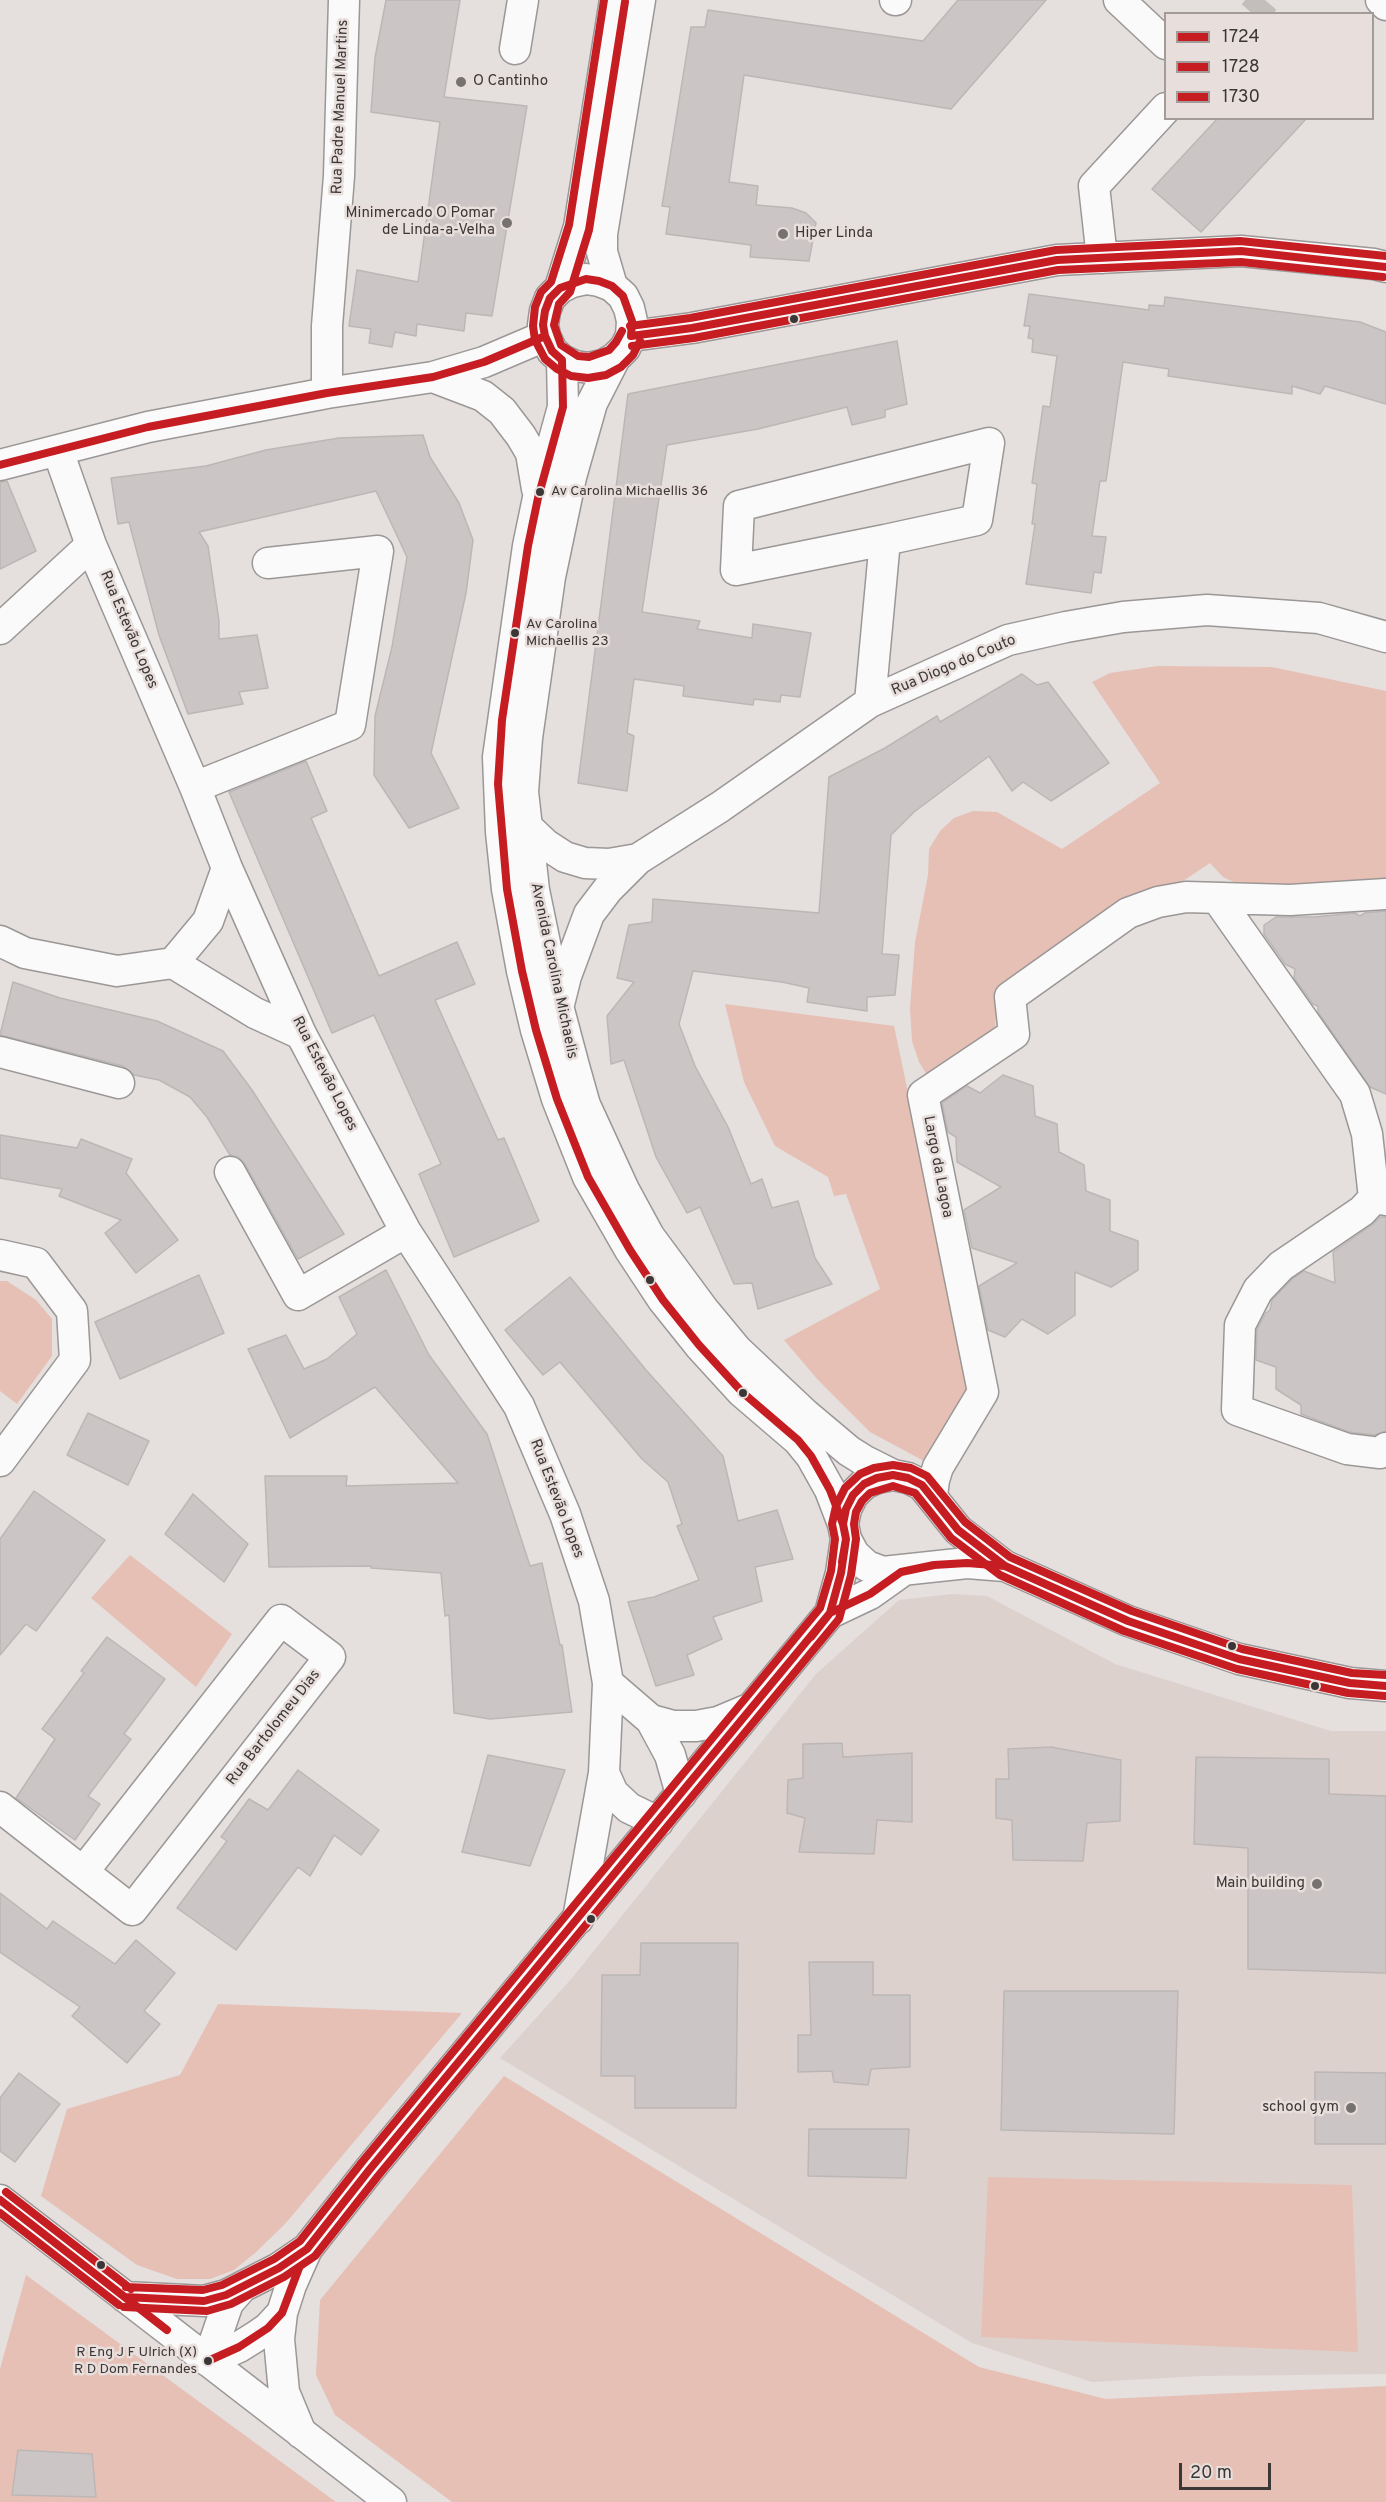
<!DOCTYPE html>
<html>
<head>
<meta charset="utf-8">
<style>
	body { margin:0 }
	#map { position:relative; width:1386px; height:2502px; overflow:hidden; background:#e5dfde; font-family:Overpass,sans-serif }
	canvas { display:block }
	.legend { position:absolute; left:1164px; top:12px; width:210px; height:108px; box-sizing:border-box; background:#e8dedb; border:2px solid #a39b99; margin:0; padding:8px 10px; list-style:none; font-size:18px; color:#3b3736 }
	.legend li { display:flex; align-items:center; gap:12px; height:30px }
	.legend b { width:30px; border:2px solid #a39b99 }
	.scale { position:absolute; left:1179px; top:2463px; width:92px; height:27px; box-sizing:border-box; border:3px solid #3b3736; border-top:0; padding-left:8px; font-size:18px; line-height:21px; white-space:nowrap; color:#3b3736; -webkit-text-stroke:4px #e8dedb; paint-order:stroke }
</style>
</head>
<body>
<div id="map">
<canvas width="1386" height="2502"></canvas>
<ul class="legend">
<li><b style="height:8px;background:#c61d23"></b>1724</li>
<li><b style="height:8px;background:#c61d23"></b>1728</li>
<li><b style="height:8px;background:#c61d23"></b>1730</li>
</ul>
<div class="scale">20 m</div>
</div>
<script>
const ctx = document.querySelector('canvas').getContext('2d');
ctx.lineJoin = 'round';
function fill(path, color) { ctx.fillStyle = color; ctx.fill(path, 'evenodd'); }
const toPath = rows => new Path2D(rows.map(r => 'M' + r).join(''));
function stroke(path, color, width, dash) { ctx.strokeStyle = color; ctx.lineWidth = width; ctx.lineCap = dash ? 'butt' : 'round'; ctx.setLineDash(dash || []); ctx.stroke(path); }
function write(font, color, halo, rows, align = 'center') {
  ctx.font = font + ' Overpass,sans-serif'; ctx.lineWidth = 5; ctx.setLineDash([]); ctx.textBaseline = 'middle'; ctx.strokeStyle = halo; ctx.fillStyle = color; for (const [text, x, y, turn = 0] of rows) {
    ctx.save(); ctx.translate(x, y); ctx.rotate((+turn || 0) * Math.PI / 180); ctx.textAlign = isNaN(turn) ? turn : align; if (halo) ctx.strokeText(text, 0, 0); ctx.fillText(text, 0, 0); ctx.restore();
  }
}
fill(toPath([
	[952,1594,987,1596,1115,1664,1331,1731,1386,1731,1386,2374,1202,2376,1092,2382,972,2343,500,2058,572,1978,816,1674,899,1600]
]), '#ddd1ce');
fill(toPath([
	[1158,666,1272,667,1386,691,1386,883,1245,887,1223,877,1210,863,1168,891,997,993,995,1032,927,1075,919,1062,912,1041,910,1008,915,942,928,875,929,849,940,831,954,818,973,811,997,812,1062,849,1160,783,1092,682,1110,673],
	[725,1004,894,1026,972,1395,924,1461,870,1432,818,1380,784,1340,880,1289,846,1194,834,1196,828,1177,775,1146,744,1082],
	[0,1281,7,1281,36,1300,52,1319,52,1356,17,1404,0,1391],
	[130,1555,232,1634,196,1687,91,1598],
	[218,2004,462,2013,285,2224,255,2253,234,2270,210,2279,177,2279,137,2265,41,2196,67,2109,180,2075],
	[504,2076,979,2367,1106,2399,1386,2386,1386,2502,452,2502,335,2415,316,2375,320,2300],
	[988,2177,1352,2185,1358,2352,981,2337],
	[26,2275,336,2502,0,2502,0,2369]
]), '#e6c0b5');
const building = toPath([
	[386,0,460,0,444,97,527,106,492,316,466,313,464,331,417,324,416,336,395,332,392,347,369,343,371,329,349,326,357,270,418,282,440,122,371,112,375,58,386,0],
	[958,0,1046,0,951,109,744,75,729,182,758,186,756,205,792,208,806,213,816,223,809,261,750,257,751,245,666,234,670,207,662,206,691,27,705,27,708,10,923,41,958,0],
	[1218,118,1307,118,1201,232,1152,189,1218,118],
	[1029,294,1149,310,1149,305,1164,306,1165,297,1360,322,1386,332,1386,404,1325,386,1320,394,1292,386,1292,394,1168,376,1169,369,1123,362,1106,481,1100,481,1092,536,1106,537,1101,573,1094,572,1091,593,1026,584,1035,524,1032,524,1037,484,1032,483,1043,406,1050,407,1057,356,1032,352,1033,339,1028,338,1030,326,1024,326,1029,294],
	[897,341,907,404,885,410,885,417,852,425,847,407,758,429,667,445,642,612,700,621,697,629,752,638,753,624,811,633,800,697,781,695,780,702,754,699,753,705,683,696,684,686,634,679,627,733,634,736,627,791,578,783,628,394,897,341],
	[423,435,430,457,459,503,473,540,466,593,431,753,459,808,409,828,374,775,375,716,392,647,407,557,376,491,199,532,208,546,219,621,219,639,257,635,268,688,239,692,243,704,188,714,159,635,129,522,118,524,111,478,206,466,266,450,339,438,423,435],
	[7,481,36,551,0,569,0,482,7,481],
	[1022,674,1037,685,1048,682,1109,763,1051,801,1023,782,1012,791,989,756,914,812,891,835,882,954,899,955,895,995,867,997,867,1011,807,1002,809,988,782,982,693,971,679,1024,695,1066,728,1127,751,1184,762,1179,772,1208,798,1201,815,1258,832,1284,758,1309,752,1283,734,1284,700,1207,687,1213,656,1157,624,1060,611,1064,607,1016,634,982,617,978,629,925,652,922,653,899,819,913,829,777,885,748,937,716,940,722,1022,674],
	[306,761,327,811,311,818,379,976,457,942,475,984,435,1000,498,1140,504,1138,539,1221,454,1257,419,1174,441,1164,374,1015,332,1033,229,792,306,761],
	[1386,911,1386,1094,1370,1087,1318,1012,1318,1006,1313,1004,1294,978,1295,969,1285,964,1264,934,1264,925,1276,917,1314,917,1355,913,1360,916,1365,913,1386,911],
	[13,982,60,998,157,1021,223,1051,252,1090,344,1234,298,1259,245,1164,238,1157,230,1155,207,1117,190,1097,159,1080,134,1075,123,1066,0,1035,13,982],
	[1003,1075,1033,1086,1035,1116,1057,1124,1059,1152,1084,1165,1086,1191,1110,1200,1110,1231,1138,1241,1138,1270,1111,1287,1075,1272,1075,1315,1048,1334,1022,1319,1005,1337,988,1330,979,1286,1017,1263,972,1248,964,1210,1001,1187,957,1162,956,1137,948,1132,942,1103,967,1086,980,1093,1003,1075],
	[0,1135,77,1148,81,1139,132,1159,126,1173,178,1240,136,1273,105,1233,121,1220,59,1196,62,1189,0,1178,0,1135],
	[1380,1217,1386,1217,1386,1431,1375,1435,1349,1432,1301,1414,1301,1405,1276,1389,1276,1367,1256,1360,1257,1329,1266,1313,1270,1310,1272,1300,1292,1279,1304,1271,1335,1283,1333,1252,1372,1225,1380,1217],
	[386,1270,429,1355,487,1434,530,1566,542,1563,560,1645,562,1645,572,1712,490,1719,454,1713,449,1615,445,1616,441,1573,371,1568,371,1566,269,1567,265,1476,347,1476,346,1486,458,1483,375,1387,290,1438,248,1349,286,1335,304,1369,327,1359,357,1334,339,1297,386,1270],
	[199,1275,224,1333,120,1379,95,1322,199,1275],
	[570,1277,646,1370,723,1456,738,1521,777,1510,793,1559,755,1567,762,1601,713,1617,722,1639,687,1655,694,1675,656,1686,628,1602,654,1597,699,1580,677,1526,682,1524,668,1482,642,1459,560,1362,543,1375,505,1330,570,1277],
	[88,1413,149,1441,128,1485,67,1455,88,1413],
	[34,1491,105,1540,36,1631,26,1624,0,1655,0,1539,34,1491],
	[193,1494,248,1544,224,1582,165,1534,193,1494],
	[107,1637,165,1679,124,1734,131,1739,88,1796,100,1804,75,1840,16,1798,55,1739,42,1729,84,1673,81,1671,107,1637],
	[842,1743,843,1757,912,1753,912,1822,877,1820,874,1854,799,1852,805,1818,787,1813,788,1780,803,1778,803,1744,842,1743],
	[1051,1747,1121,1760,1120,1821,1087,1823,1083,1861,1013,1860,1012,1820,996,1818,996,1779,1009,1779,1008,1749,1051,1747],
	[488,1755,565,1770,530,1866,462,1852,488,1755],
	[1196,1757,1329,1759,1329,1794,1386,1796,1386,1973,1248,1969,1248,1848,1194,1844,1196,1757],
	[298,1770,379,1830,361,1855,334,1835,310,1876,298,1867,236,1950,177,1908,227,1841,221,1837,249,1799,268,1810,298,1770],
	[0,1893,47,1929,53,1921,115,1964,136,1940,175,1973,144,2011,160,2024,127,2063,72,2016,80,2007,0,1952,0,1893],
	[641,1943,738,1943,736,2108,635,2108,635,2076,601,2076,602,1975,640,1975,641,1943],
	[809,1962,873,1962,873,1995,910,1995,910,2067,871,2069,868,2085,834,2082,832,2071,798,2072,798,2035,811,2035,809,1962],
	[1004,1991,1178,1991,1174,2134,1001,2130,1004,1991],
	[1315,2072,1386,2073,1386,2144,1315,2144,1315,2072],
	[19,2073,60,2104,15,2162,0,2151,0,2098,19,2073],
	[809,2129,909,2129,906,2178,808,2176,809,2129],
	[18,2450,92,2454,96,2497,12,2495,18,2450]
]);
fill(building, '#cbc6c5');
stroke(building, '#bcb7b6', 1.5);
stroke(toPath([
	[1253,14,1265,0]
]), '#c3bdbc', 30, [30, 15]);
const minor = toPath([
	[895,0,896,0],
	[1119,0,1166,44],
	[1381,0,1386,5],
	[515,49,523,0],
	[1102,258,1094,186,1166,108],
	[612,286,602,252,602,234,640,0],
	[560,288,579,227,615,0],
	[631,336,692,328,1057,260,1241,251,1374,264,1386,267],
	[615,358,603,365,589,368,575,366,562,360,552,351,545,336,543,325,545,311,550,298,560,288,572,282,586,279,599,281,612,286,623,296,629,308,632,321,631,336,625,348,615,358,592,403,571,477,550,577,527,738,523,792,534,890,558,1006,574,1066,585,1105,624,1190,649,1236,703,1309,737,1350,805,1414,849,1451,865,1461,893,1475,908,1478,922,1485,958,1530,1005,1566,1128,1621,1239,1659,1350,1683,1386,1686],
	[562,360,563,407,538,498,528,546,498,757,501,832,507,889,522,971,536,1030,557,1099,588,1177,630,1250,663,1300,699,1345,742,1392,798,1440,811,1456,830,1490,843,1524,846,1539,854,1554,867,1566,883,1572,967,1563,1005,1566],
	[433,377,483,396,502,411,521,436,531,453,537,489],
	[327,393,327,326,339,176,344,0],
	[58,451,91,545,195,787,227,868,301,1034,406,1232,519,1406,565,1514,594,1601,608,1683,604,1773,578,1919],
	[0,465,148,427,327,393,433,377,484,362,545,336],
	[0,629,91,545],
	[870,702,885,540,736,570,739,506,989,443,977,520,885,540],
	[195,787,350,725,378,551,268,563],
	[526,826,545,844,565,857,585,863,609,864,638,859],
	[1217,898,1355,1094,1367,1134,1374,1198],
	[0,941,25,953,117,971,173,963,208,921,227,868],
	[173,963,255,1013,301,1034],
	[559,1004,566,976,589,914,608,889,638,859,720,807,870,702,1008,640,1066,627,1123,617,1207,610,1319,618,1386,637],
	[0,1052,119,1083],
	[230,1172,298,1295,406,1232],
	[1386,1200,1374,1198,1362,1211,1281,1266,1258,1290,1240,1325,1237,1410,1347,1449,1380,1453,1386,1448],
	[0,1255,36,1263,72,1311,75,1360,0,1461],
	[932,1496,934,1480,938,1467,983,1392,923,1095,1014,1034,1010,997,1128,913,1158,902,1186,897,1290,900,1386,894],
	[843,1524,846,1509,853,1495,864,1484,877,1478,893,1475],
	[830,1613,841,1573,846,1539],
	[608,1683,651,1720,673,1726,696,1726,718,1722,749,1709],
	[651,1720,670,1755,681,1794],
	[604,1773,613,1793,629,1808,658,1822],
	[0,1807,83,1872,132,1910,330,1657,281,1620,83,1872],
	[0,2200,391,2502],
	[125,2297,204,2301,226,2295,279,2268,307,2249],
	[208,2361,239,2347,255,2337,268,2328,282,2313],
	[208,2361,228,2303,242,2287],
	[301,2433,284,2392,279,2339,282,2313,291,2285,307,2249,370,2169,830,1613,870,1594,901,1572]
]);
stroke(minor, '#9b9796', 33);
stroke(minor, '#fbfafa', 30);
stroke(toPath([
	[631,336,692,328,1057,260,1241,251,1386,267],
	[0,465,148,427,327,393,433,377,484,362,545,336],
	[842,1562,846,1539,843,1524,846,1509,853,1495,864,1484,877,1478,893,1475,908,1478,922,1485,958,1530,1005,1566,1128,1621,1239,1659,1350,1683,1386,1686],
	[811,1637,830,1613,870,1594,901,1572,934,1565,967,1563,1005,1566,1022,1574],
	[0,2200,167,2330],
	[125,2297,204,2301,226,2295,279,2268,307,2249,370,2169,830,1613,841,1573,846,1539,843,1524,830,1490,811,1456,798,1440,742,1392,699,1345,663,1300,630,1250,588,1177,557,1099,536,1030,522,971,507,889,498,784,502,720,528,546,538,498,563,407,562,360,552,351,545,336,543,325,545,311,550,298,560,288,586,279,599,281,612,286,623,296,632,321,631,336],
	[208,2361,239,2347,268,2328,282,2313,299,2268]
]), '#c61d23', 8);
stroke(toPath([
	[604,0,569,225,551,282,541,292,535,307,533,326,535,340,545,359,557,369,571,376,588,378,606,375,621,367,633,355,640,341],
	[632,346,694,338,1058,270,1241,262,1383,277],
	[0,2213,119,2305],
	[124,2307,207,2311,231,2304,284,2277,315,2256,378,2176,839,1619,851,1575,856,1539,854,1524,856,1512,862,1501,870,1493,893,1486,915,1493,951,1538,1000,1575,1124,1631,1237,1669,1348,1693,1385,1696]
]), '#c61d23', 8);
stroke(toPath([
	[630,326,690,318,1056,250,1240,241,1386,256],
	[622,331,616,342,609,350,589,357,578,356,561,345,554,325,559,304,570,292,589,230,625,2],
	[6,2192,131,2289],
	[126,2287,203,2290,222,2285,274,2259,300,2241,362,2162,820,1608,831,1571,835,1539,832,1524,836,1506,845,1488,860,1474,874,1468,893,1465,911,1468,927,1476,965,1522,1010,1557,1132,1611,1242,1649,1352,1673,1386,1675]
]), '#c61d23', 8);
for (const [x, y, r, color] of [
	[461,82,6,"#767271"],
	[507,223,6,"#767271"],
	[783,234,6,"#767271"],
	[794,319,5,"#3b3736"],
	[540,492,5,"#3b3736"],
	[515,633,5,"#3b3736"],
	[650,1280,5,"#3b3736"],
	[743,1393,5,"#3b3736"],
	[1232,1646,5,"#3b3736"],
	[1315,1686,5,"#3b3736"],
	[1317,1884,6,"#767271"],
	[591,1919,5,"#3b3736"],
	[1351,2108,6,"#767271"],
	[101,2265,5,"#3b3736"],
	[208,2361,5,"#3b3736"]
]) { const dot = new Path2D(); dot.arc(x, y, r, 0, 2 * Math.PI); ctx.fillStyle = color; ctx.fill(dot); stroke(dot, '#e8dedb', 2); }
write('14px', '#3b3736', '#e8dedb', [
	["Av Carolina Michaellis 36",551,492],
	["Av Carolina",526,625],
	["Michaellis 23",526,642],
	["R Eng J F Ulrich (X)",197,2353,"right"],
	["R D Dom Fernandes",197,2370,"right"]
], 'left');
write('15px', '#3b3736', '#e8dedb', [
	["O Cantinho",473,82,"left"],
	["Minimercado O Pomar",495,214],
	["de Linda-a-Velha",495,231],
	["Hiper Linda",795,234,"left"],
	["Main building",1305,1884],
	["school gym",1339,2108]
], 'right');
write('15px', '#3b3736', '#e8dedb', [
	["Rua Padre Manuel Martins",341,107,-88],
	["Rua Estevão Lopes",128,630,67],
	["Rua Diogo do Couto",954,666,-23],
	["Avenida Carolina Michaelis",553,971,78],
	["Rua Estevão Lopes",324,1074,63],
	["Largo da Lagoa",937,1167,79],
	["Rua Estevão Lopes",556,1499,69],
	["Rua Bartolomeu Dias",274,1728,-52]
]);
</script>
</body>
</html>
